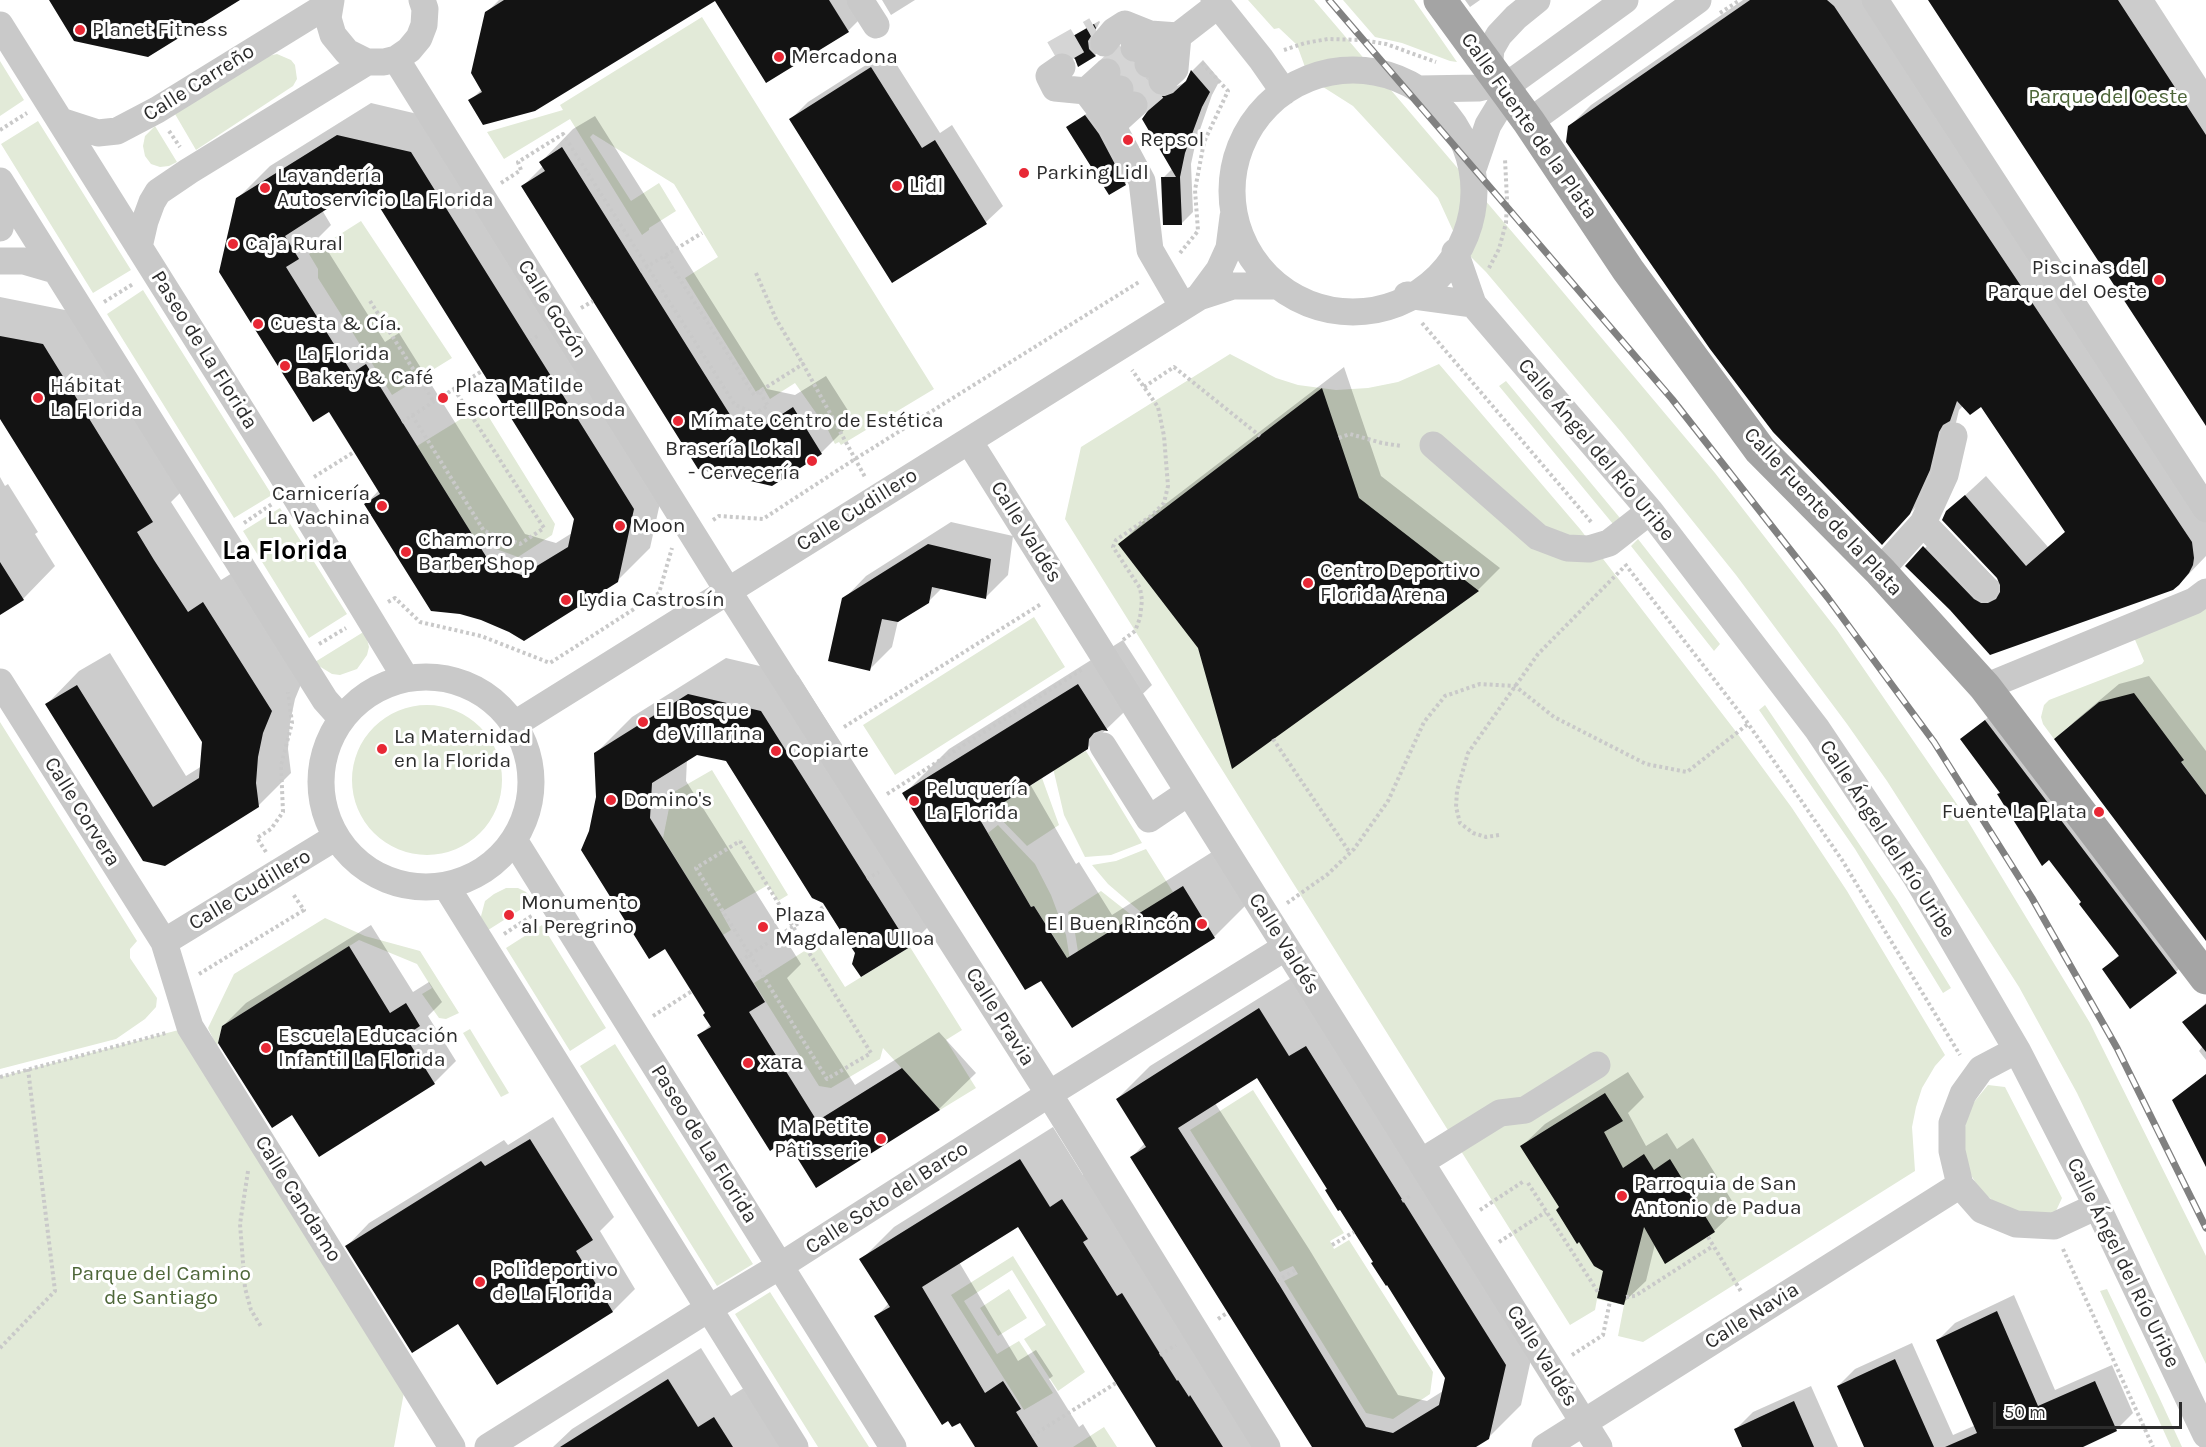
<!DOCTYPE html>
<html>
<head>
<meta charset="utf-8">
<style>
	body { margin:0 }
	#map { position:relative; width:2206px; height:1447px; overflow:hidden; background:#fff; font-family:Karla,sans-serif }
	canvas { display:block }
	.scale { position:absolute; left:1993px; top:1402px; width:189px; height:27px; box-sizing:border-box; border:3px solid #2c2c2c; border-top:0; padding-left:8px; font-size:18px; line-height:21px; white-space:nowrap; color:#2c2c2c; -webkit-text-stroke:4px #fff; paint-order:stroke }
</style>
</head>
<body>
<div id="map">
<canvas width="2206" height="1447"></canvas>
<div class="scale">50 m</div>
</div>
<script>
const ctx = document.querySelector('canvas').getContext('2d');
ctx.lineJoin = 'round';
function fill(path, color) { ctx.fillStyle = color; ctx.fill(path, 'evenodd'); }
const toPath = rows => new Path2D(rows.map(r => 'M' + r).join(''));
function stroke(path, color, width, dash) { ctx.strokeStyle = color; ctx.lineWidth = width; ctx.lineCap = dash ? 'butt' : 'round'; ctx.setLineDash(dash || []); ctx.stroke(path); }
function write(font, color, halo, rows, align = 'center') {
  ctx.font = font + ' Karla,sans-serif'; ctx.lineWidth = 6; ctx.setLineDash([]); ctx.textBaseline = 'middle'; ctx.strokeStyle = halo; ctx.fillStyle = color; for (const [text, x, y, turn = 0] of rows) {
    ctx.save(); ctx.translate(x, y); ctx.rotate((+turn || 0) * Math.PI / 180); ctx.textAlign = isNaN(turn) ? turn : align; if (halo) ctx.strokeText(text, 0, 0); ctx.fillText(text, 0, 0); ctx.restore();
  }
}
fill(toPath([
	[1248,0,1314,0,1531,254,1715,473,1837,630,1963,813,2090,1023,2206,1256,2206,1364,2077,1093,2019,987,1887,781,1847,724,1736,575,1622,433,1486,272,1460,246,1438,198,1353,106,1309,78,1297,45,1279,28,1274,29],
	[1343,0,1414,0,1457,62,1450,61,1402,43,1375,37],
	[702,17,934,389,841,445,839,442,835,444,828,430,795,383,770,399,763,387,756,392,685,278,718,257,674,184,593,134,590,137,631,201,659,183,676,211,649,228,649,230,642,235,570,119,504,159,487,132,563,110,560,105],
	[277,54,291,60,295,65,297,79,293,86,196,150,175,114,268,56],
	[0,61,24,100,0,116],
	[38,121,131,270,93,293,1,144],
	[155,126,177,162,169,166,160,167,151,164,145,156,143,146,145,136],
	[361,221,452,358,392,395,318,278,318,269,309,254],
	[143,290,272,495,234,518,107,314],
	[1230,354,1276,378,1298,385,1336,390,1368,388,1398,382,1439,364,1580,529,1737,733,1792,808,1847,891,1945,1055,1935,1066,1922,1088,1916,1107,1912,1127,1915,1171,1643,1342,1618,1336,1624,1305,1597,1299,1595,1310,1570,1325,1065,519,1081,447],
	[1506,381,1620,518,1613,524,1499,386],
	[482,406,555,524,552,535,518,557,477,542,417,446],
	[280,508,347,614,309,638,243,531],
	[1638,539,1720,644,1714,651,1631,546],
	[2206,605,2206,795,2183,764,2180,763,2183,761,2099,702,2054,739,2043,724,2041,717,2044,705,2049,700,2142,664,2144,661,2133,635],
	[1034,617,1065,667,895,775,863,725],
	[365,631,369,647,367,655,357,669,340,675,332,674,319,666,315,662],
	'352 780a75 75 0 1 1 150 0a75 75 0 1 1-150 0Z',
	[1765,705,1897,900,1951,988,1943,993,1855,849,1759,710],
	[0,722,137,941,130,949,130,958,157,998,156,1007,145,1019,116,1039,0,1069],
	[1086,751,1142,843,1111,855,1085,857,1064,815,1053,768],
	[712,770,788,895,778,901,768,885,721,912,731,930,723,935,663,838,672,793],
	[1042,778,1059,825,1027,846,992,810,1025,786,1027,788],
	[998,825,1035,864,1051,895,1066,935,1070,960,1066,962,1058,943,1034,906,1031,907,988,833],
	[1146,849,1173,892,1152,906,1143,914,1108,884,1092,865,1116,861],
	[506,888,518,888,526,892,534,901,485,932,480,920,485,901,494,894],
	[1101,891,1134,917,1078,952,1075,933,1068,912],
	[325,918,365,936,420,951,459,1013,446,1019,439,1018,422,994,432,988,417,964,359,940,222,1026,217,1047,208,1028,234,974],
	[542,925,606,1028,570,1051,506,948],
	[817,943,845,987,910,947,962,1030,946,1040,976,1088,940,1110,883,1048,880,1059,831,1088,819,1086,754,983],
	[190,1027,407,1376,394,1447,0,1447,0,1077],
	[470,1029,509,1093,501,1097,463,1033],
	[615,1044,753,1264,717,1286,580,1066],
	[1988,1085,2005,1087,2062,1198,2055,1213,2024,1214,1992,1200,1980,1190,1971,1175,1963,1154,1964,1133,1967,1116,1974,1102],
	[1253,1090,1344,1233,1330,1241,1334,1249,1349,1240,1433,1372,1430,1394,1393,1419,1366,1413,1284,1281,1298,1274,1293,1266,1280,1272,1190,1130],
	[1013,1256,1085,1372,1058,1391,1024,1339,1046,1325,1012,1270,964,1301,997,1354,1019,1341,1053,1393,1024,1410,951,1295],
	[1009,1289,1027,1318,998,1336,980,1308],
	[2107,1289,2159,1397,2182,1447,2171,1447,2100,1291],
	[770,1292,784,1314,869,1447,818,1447,735,1314],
	[1104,1427,1117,1447,1073,1447]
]), '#e2ead8');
fill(toPath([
	[499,0,714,0,470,101,482,89,486,13],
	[717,0,874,0,876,3,848,31],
	[882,0,915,0,891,15],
	[1465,0,1480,0,1470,7],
	[1743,0,1864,0,2206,512,2206,556,2184,579,1951,609,1908,566,1945,527,1995,579,2001,583,1947,512,1986,476,2048,547,2066,531,1981,405,1963,406,1959,410,1950,448,1930,492,1882,543,1570,126,1591,105],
	[1930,0,2155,0,2206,79,2206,423],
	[1099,21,1100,22,1093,35,1094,44,1100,50,1095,55,1078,65,1077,58,1070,52,1054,49,1059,44],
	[1126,47,1168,85,1177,86,1186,82,1192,71,1203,60,1220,80,1212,95,1196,141,1191,164,1193,212,1182,223,1163,178,1173,168,1151,110,1151,101,1120,61,1115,58],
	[888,51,940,133,952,125,1003,206,986,222,893,281,791,119,808,102],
	[371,103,443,120,666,476,650,548,617,581,524,640,366,504,379,490,237,199,270,166],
	[347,195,377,202,576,519,572,533,556,543,525,534,399,333,385,342,319,237,331,225,322,210],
	[1090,111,1130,178,1125,184,1068,127],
	[595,116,767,389,795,395,826,376,854,420,821,453,771,484,523,186,543,166,541,162,573,129],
	[0,297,75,312,185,488,171,502,187,527,221,580,237,570,304,677,295,699,290,723,288,749,291,773,258,806,165,864,47,704,79,671,110,653,186,776,202,766,203,741,0,416],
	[1344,367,1381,476,1500,568,1478,590,1233,766,1199,648,1120,544,1142,522],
	[0,477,5,486,8,484,38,532,35,534,55,566,23,599,0,614],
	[951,522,1013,536,1008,575,985,598,942,588,928,602,898,621,892,647,870,669,844,599,866,576],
	[1123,640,1152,685,1087,748,1030,784,1076,864,1079,862,1112,915,1228,842,1259,892,1214,937,1072,1026,1042,979,904,794,949,749],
	[726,658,798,675,945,910,909,946,856,953,727,760,697,753,687,759,686,781,801,964,787,978,855,1085,939,1032,976,1073,939,1109,816,1186,787,1138,699,1036,711,1024,707,1012,590,831,597,797,595,754,632,717],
	[2149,676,2206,751,2206,938,2056,740,2075,721,2119,684],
	[1997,710,2187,961,2176,972,2104,969,2120,954,1962,739],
	[371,925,413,992,429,982,442,1002,428,1016,456,1061,434,1083,292,1113,223,1026,246,1003],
	[1293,977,1537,1332,1521,1405,1488,1438,1473,1447,1314,1447,1132,1157,1145,1143,1117,1099,1150,1066],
	[1258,1076,1447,1377,1443,1391,1427,1401,1398,1395,1309,1249,1215,1103],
	[2206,1003,2206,1060,2199,1051,2203,1046,2184,1022],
	[1628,1072,1644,1097,1628,1113,1646,1146,1667,1133,1677,1149,1693,1138,1737,1209,1714,1231,1665,1262,1655,1244,1646,1281,1623,1303,1605,1270,1561,1207,1522,1146,1545,1124],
	[553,1117,614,1217,600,1231,635,1289,613,1311,498,1383,459,1322,347,1246,369,1223,504,1140,508,1145],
	[1053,1127,1083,1175,1095,1167,1276,1447,1158,1447,1018,1225,959,1262,1018,1361,1036,1350,1053,1376,1049,1379,1079,1427,1083,1424,1097,1447,976,1447,960,1421,876,1317,889,1303,861,1260,894,1227],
	[2014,1295,2055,1390,2112,1365,2133,1413,2116,1430,2079,1447,1865,1447,1838,1386,1855,1369,1912,1343,1953,1435,1976,1425,1938,1340,1955,1323],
	[701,1348,731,1396,747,1386,786,1447,553,1447,572,1429],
	[1811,1386,1838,1447,1744,1447,1736,1429,1753,1412]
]), '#0003');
fill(toPath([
	[49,0,240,0,148,57,74,41],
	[504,0,829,0,849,32,766,83,715,1,535,111,483,125,468,100,482,92,471,73,485,12],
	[1750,0,1827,0,1834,6,2192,542,2194,558,2193,565,2189,573,2179,585,2173,590,1990,655,1950,610,1905,566,1923,546,1974,599,1981,603,1988,603,1996,599,2000,592,2000,585,1997,578,1942,520,1946,511,1965,495,2026,566,2065,532,1981,407,1970,415,1957,401,1950,421,1943,425,1939,432,1930,470,1910,514,1882,545,1773,432,1710,349,1566,142,1568,126],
	[1928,0,2118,0,2206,135,2206,426],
	[1094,24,1096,28,1088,41,1089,49,1096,56,1078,67,1075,59,1069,53,1061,51,1055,53,1052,48],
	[1119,53,1123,59,1133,63,1137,75,1147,79,1150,91,1157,96,1165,96,1173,93,1186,81,1191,70,1210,92,1202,107,1185,153,1180,177,1182,225,1163,225,1161,177,1176,177,1142,119,1149,109,1149,101,1146,95,1135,90,1132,79,1122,74,1119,62,1113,58],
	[871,67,922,148,935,140,987,224,892,283,789,119],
	[1085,115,1099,134,1126,185,1109,195,1066,127],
	[337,135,411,152,634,509,618,582,524,641,509,632,481,620,460,614,431,611,364,504,380,494,354,452,329,412,313,422,219,272,236,198],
	[347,196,377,203,574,519,568,547,522,575,492,566,366,364,352,373,286,267,299,259,285,236],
	[562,147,734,421,762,427,793,407,822,454,772,486,698,469,521,186,545,171,539,162],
	[0,336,43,344,153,522,137,532,154,560,188,612,203,602,272,711,263,733,258,757,256,783,259,807,165,866,143,861,45,704,77,685,153,807,199,778,202,742,0,419],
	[1322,388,1359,498,1479,591,1232,769,1198,648,1118,544],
	[928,544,991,559,986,599,932,587,929,603,898,622,882,619,870,671,828,661,842,598],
	[0,562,24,600,0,615],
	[1078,684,1108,731,1102,730,1094,733,1089,739,1088,749,979,818,1031,907,1034,906,1067,958,1183,886,1215,938,1072,1028,1041,981,1025,990,902,793],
	[2134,693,2184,760,2181,762,2206,795,2206,941,2054,739,2099,702],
	[688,694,761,711,910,947,861,977,852,964,855,953,840,930,823,903,812,898,726,761,697,755,652,783,650,818,765,1002,749,1012,817,1121,902,1068,940,1110,816,1188,786,1140,770,1151,697,1035,711,1027,703,1015,705,1013,665,949,649,959,581,850,589,831,596,797,594,753],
	[1985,720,2177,973,2130,1009,2102,969,2119,956,2079,904,2081,902,2049,860,2042,866,1997,794,2000,793,1960,739],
	[349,946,390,1013,406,1003,420,1026,405,1036,435,1084,319,1157,292,1115,272,1128,218,1043,222,1026],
	[2206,1004,2206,1052,2182,1022],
	[1259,1008,1289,1056,1306,1046,1506,1365,1489,1439,1476,1447,1312,1447,1130,1157,1146,1147,1116,1099],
	[1257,1078,1327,1189,1325,1190,1338,1211,1340,1210,1373,1262,1371,1263,1386,1286,1387,1285,1445,1378,1439,1405,1393,1433,1366,1427,1277,1281,1178,1128],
	[2206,1074,2206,1167,2172,1100],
	[1605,1093,1623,1121,1604,1132,1623,1168,1644,1154,1654,1170,1670,1159,1715,1232,1665,1264,1644,1227,1624,1305,1597,1298,1603,1271,1594,1266,1579,1242,1577,1244,1556,1210,1559,1207,1520,1146],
	[530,1139,593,1240,576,1251,613,1312,497,1385,458,1324,412,1353,345,1246,481,1161,485,1166],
	[1020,1159,1050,1207,1062,1199,1088,1239,1083,1242,1117,1296,1122,1293,1177,1381,1178,1380,1189,1397,1190,1395,1223,1447,1156,1447,1018,1227,922,1287,985,1393,1003,1381,1021,1409,1016,1412,1038,1447,975,1447,960,1423,952,1427,948,1421,942,1425,874,1316,890,1307,859,1259],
	[1997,1311,2038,1406,2095,1381,2117,1431,2083,1447,1945,1447,1977,1433,1936,1340],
	[1895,1359,1934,1447,1864,1447,1837,1386],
	[668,1379,698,1427,714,1417,733,1447,560,1447],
	[1794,1401,1814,1447,1742,1447,1734,1429]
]), '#131313');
stroke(toPath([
	[1054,54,1096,30],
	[1107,72,1134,48],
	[1120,89,1148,64],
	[1134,105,1162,81]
]), '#d5d5d5', 27, [27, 14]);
stroke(toPath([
	[1720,13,1740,0],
	[1284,50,1305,43,1328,39,1361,40,1386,44,1436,62],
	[0,130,27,113],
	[169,131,180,147],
	[501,183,521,170,518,162,563,134,735,405,755,413,768,406,760,392],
	[1180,253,1198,231,1195,190,1204,142,1228,91,1201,62],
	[665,256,754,395,803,364,865,477],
	[1489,268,1499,249,1506,223,1507,200,1505,159],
	[640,271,702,233],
	[756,273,776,319,803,364],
	[370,301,434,402],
	[104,302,133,284],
	[581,308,593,301],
	[1422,323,1592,523],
	[530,341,539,335],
	[1144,387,1174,367,1260,436],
	[412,415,484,531,520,544,544,528,454,389],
	[402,422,482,371],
	[1339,438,1350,434,1382,443,1401,446],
	[314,477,354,452],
	[713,520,719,516,763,519,855,459,1139,282],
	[244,523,272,504],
	[1625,564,1747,722,1842,860,1960,1055],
	[388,602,395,598,420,622,481,636,550,663,659,593,672,548],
	[1123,640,1135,631,1140,618,1142,600,1140,588,1113,547,1116,540,1151,516,1164,503,1168,486,1164,436,1158,407,1132,370],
	[319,644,346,628],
	[844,727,1041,604],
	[1273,739,1350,853],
	[887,794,1083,669],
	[1499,835,1486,837,1473,833,1460,823,1456,807,1457,791,1468,753,1538,654,1625,566],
	[740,841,871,1053,827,1079,696,868,740,841],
	[266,852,257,838,271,829,283,812,281,765,292,723,288,692],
	[867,879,879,872],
	[1287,903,1328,874,1354,849,1388,801,1424,722,1445,696,1480,684,1515,686,1554,717,1646,764,1687,772,1748,724],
	[504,934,533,915],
	[740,961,825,906],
	[199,974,304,910,293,894],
	[653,1016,692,991],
	[0,1077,166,1033],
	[248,1171,240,1224,245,1288,251,1310,262,1328],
	[1528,1183,1598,1292],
	[1402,1201,1412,1195],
	[1480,1210,1524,1181],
	[1708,1237,1742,1293],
	[1499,1242,1546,1212],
	[1332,1245,1354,1232],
	[2063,1249,2153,1447],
	[1277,1281,1295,1270],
	[1626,1297,1635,1296,1713,1246],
	[1218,1319,1227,1313],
	[0,1348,55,1291,28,1069],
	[1160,1355,1176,1345],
	[1572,1355,1603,1335,1610,1301],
	[1032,1436,1116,1383]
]), '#c9c9c9', 4, [3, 3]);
stroke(toPath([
	[331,0,328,18,333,35,347,52,367,62,384,62,396,59,409,50,419,38,424,25,425,9,422,0],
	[860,0,876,25],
	[1214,0,1261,59,1284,92],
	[1875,0,2206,509],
	[0,25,292,491,405,677],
	[1104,43,1114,31,1125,24,1150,34],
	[1134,48,1150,34,1178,36,1218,5],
	[396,59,728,591,1049,1094,1267,1447],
	[1148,64,1178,36],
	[1062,67,1049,76,1055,88,1086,91],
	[1489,69,1491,49,1499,35,1516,17,1537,0],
	'1232 191a121 121 0 1 1 242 0a121 121 0 1 1-242 0Z',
	[1107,72,1086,91,1112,125,1142,181,1150,250,1183,307],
	[1162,81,1175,69,1178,36],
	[1419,89,1478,88,1516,79,1625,0],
	[1099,108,1120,89],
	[61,121,98,133,117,131,157,110,329,4],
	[1529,122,1698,0],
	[1112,125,1134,105],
	[1474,166,1488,125,1516,79],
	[0,181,298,657,325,700,341,718],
	[0,228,8,194],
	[139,247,145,221,152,202,158,192,189,171,367,62],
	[1455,252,1473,304,1650,511,1817,729,1916,877,2017,1050,2097,1206,2206,1435],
	[0,261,24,261,55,270],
	[1407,295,1473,304],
	[1199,297,1219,270,1229,248,1233,217],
	[969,441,1599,1447],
	[1433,445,1538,537,1567,548,1589,549,1609,543,1650,511],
	[1923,523,1985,588],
	[1880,571,1923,523,1945,475,1954,436],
	'321 782a105 105 0 1 1 210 0a105 105 0 1 1-210 0Z',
	[0,682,164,942,190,1027,452,1447],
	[1985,687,2194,601,2206,592],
	[515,724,1199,297,1233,286,1276,286],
	[1103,746,1149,819,1189,792],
	[514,840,893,1447],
	[446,886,795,1447],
	[164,942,336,837],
	[2017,1050,1981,1069,1963,1094,1952,1123,1952,1151,1960,1185,1982,1210,2016,1224,2054,1226,2097,1206],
	[1421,1162,1500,1113,1525,1110,1597,1065],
	[488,1447,708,1309,780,1266,1049,1094,1286,947],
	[1545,1447,1960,1185]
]), '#c9c9c9', 27);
stroke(toPath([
	[1440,0,1529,122,1628,270,1760,450,1880,571,1985,687,2206,978]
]), '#a4a4a4', 33);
const rail = toPath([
	[1329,0,1672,399,1828,598,1934,742,2032,898,2117,1048,2206,1228]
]);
stroke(rail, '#818181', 7);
stroke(rail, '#fff', 4.5, [14]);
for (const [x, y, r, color] of [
	[80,30,6,"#e82835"],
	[779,57,6,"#e82835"],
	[1128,140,6,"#e82835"],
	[1024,173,6,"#e82835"],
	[897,186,6,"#e82835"],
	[265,188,6,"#e82835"],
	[233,244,6,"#e82835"],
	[2159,280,6,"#e82835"],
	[258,324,6,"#e82835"],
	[285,366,6,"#e82835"],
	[38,398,6,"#e82835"],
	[443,398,6,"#e82835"],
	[678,421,6,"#e82835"],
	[812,461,6,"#e82835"],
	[382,506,6,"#e82835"],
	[620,526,6,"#e82835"],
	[406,552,6,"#e82835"],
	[1308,583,6,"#e82835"],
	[566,600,6,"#e82835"],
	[643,722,6,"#e82835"],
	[382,749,6,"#e82835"],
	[776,751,6,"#e82835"],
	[611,800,6,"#e82835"],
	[914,801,6,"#e82835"],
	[2099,812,6,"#e82835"],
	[509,915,6,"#e82835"],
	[1202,924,6,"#e82835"],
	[763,927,6,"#e82835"],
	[266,1048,6,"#e82835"],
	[748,1063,6,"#e82835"],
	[881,1139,6,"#e82835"],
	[1622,1196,6,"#e82835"],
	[480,1282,6,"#e82835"]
]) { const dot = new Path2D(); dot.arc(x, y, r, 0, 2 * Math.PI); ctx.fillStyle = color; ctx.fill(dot); stroke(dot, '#fff', 2); }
write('21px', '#2c2c2c', '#fff', [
	["Planet Fitness",92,30],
	["Mercadona",791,57],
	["Repsol",1140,140],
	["Parking Lidl",1036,173],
	["Lavandería",277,176],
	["Autoservicio La Florida",277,200],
	["Lidl",909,186],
	["Caja Rural",245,244],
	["Piscinas del",2147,268,"right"],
	["Parque del Oeste",2147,292,"right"],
	["Cuesta & Cía.",270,324],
	["La Florida",297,354],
	["Bakery & Café",297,378],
	["Hábitat",50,386],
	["La Florida",50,410],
	["Plaza Matilde",455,386],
	["Escortell Ponsoda",455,410],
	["Mímate Centro de Estética",690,421],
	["Brasería Lokal",800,449,"right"],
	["- Cervecería",800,473,"right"],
	["Carnicería",370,494,"right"],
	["La Vachina",370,518,"right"],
	["Moon",632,526],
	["Chamorro",418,540],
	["Barber Shop",418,564],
	["Centro Deportivo",1320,571],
	["Florida Arena",1320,595],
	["Lydia Castrosín",578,600],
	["El Bosque",655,710],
	["de Villarina",655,734],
	["La Maternidad",394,737],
	["en la Florida",394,761],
	["Copiarte",788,751],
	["Peluquería",926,789],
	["La Florida",926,813],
	["Domino's",623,800],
	["Fuente La Plata",2087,812,"right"],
	["Monumento",521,903],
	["al Peregrino",521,927],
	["Plaza",775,915],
	["Magdalena Ulloa",775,939],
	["El Buen Rincón",1190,924,"right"],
	["Escuela Educación",278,1036],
	["Infantil La Florida",278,1060],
	["хата",760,1063],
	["Ma Petite",869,1127,"right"],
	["Pâtisserie",869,1151,"right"],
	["Parroquia de San",1634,1184],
	["Antonio de Padua",1634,1208],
	["Polideportivo",492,1270],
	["de La Florida",492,1294]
], 'left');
write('21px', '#2c2c2c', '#fff', [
	["Calle Carreño",199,83,-32],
	["Calle Fuente de la Plata",1529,126,55],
	["Calle Gozón",552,309,58],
	["Paseo de La Florida",204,350,58],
	["Calle Ángel del Río Uribe",1596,450,50],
	["Calle Cudillero",857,510,-32],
	["Calle Fuente de la Plata",1823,512,47],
	["Calle Valdés",1026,532,58],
	["Calle Corvera",82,812,58],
	["Calle Ángel del Río Uribe",1887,839,57],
	["Calle Cudillero",250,890,-31],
	["Calle Valdés",1284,944,58],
	["Calle Pravia",1000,1017,58],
	["Paseo de La Florida",704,1144,58],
	["Calle Soto del Barco",887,1198,-33],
	["Calle Candamo",298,1199,58],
	["Calle Ángel del Río Uribe",2123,1263,64],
	["Calle Navia",1752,1316,-32],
	["Calle Valdés",1542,1356,58]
]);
write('21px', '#4e6739', '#fff', [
	["Parque del Oeste",2108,97],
	["Parque del Camino",161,1274],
	["de Santiago",161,1298]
]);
write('bold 27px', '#000', '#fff', [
	["La Florida",285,551]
]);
</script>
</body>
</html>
